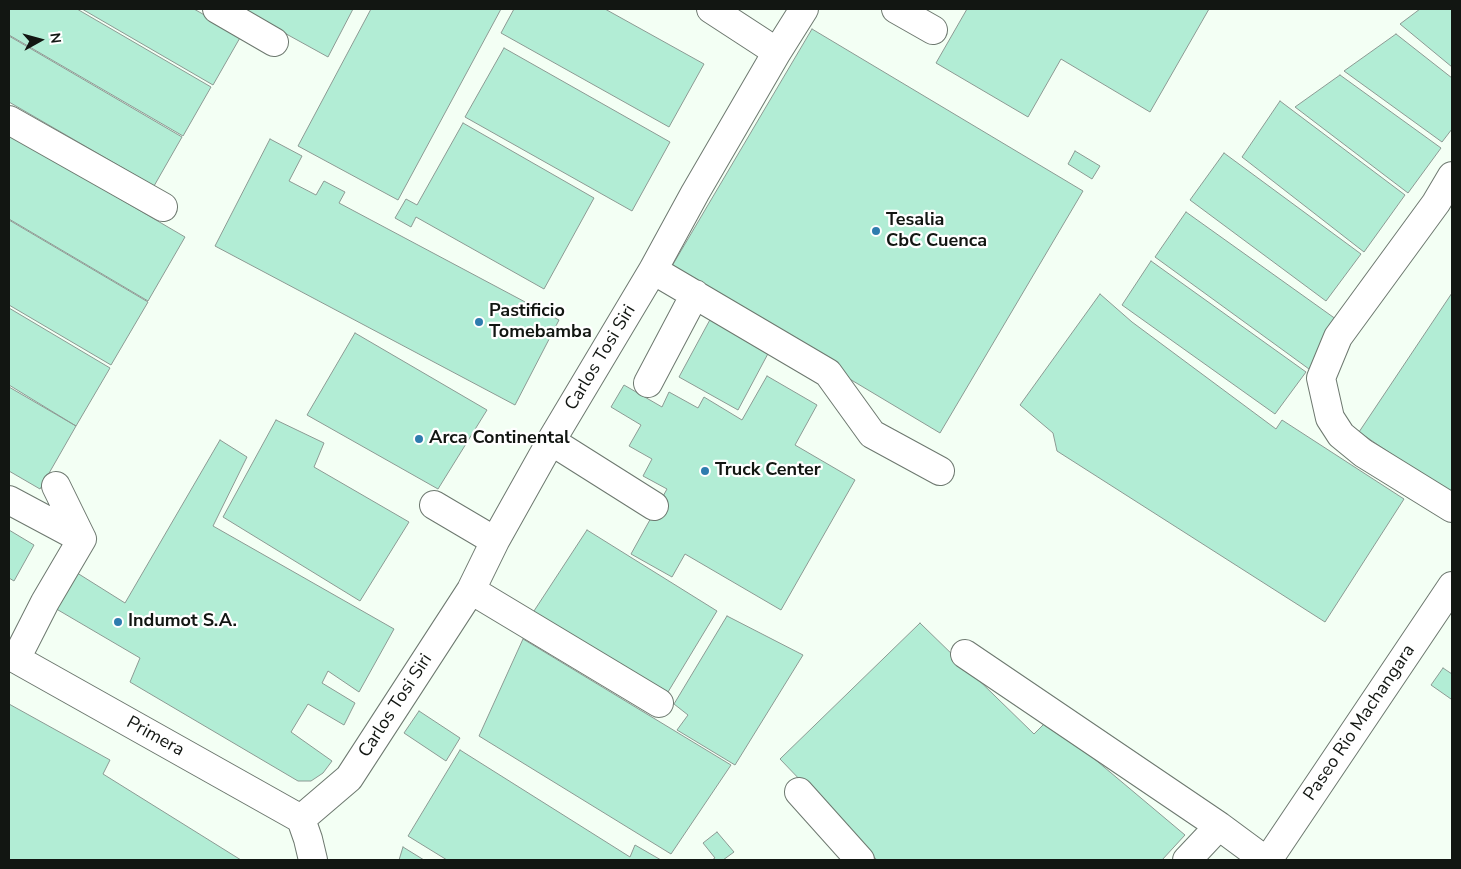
<!DOCTYPE html>
<html>
<head>
<meta charset="utf-8">
<style>
	body { margin:0 }
	#map { position:relative; width:1461px; height:869px; overflow:hidden; background:#f3fff4; font-family:"Nunito Sans",sans-serif }
	canvas { display:block }
	.frame { position:absolute; inset:0; border:10px solid #121612; pointer-events:none }
	.north { position:absolute; left:15px; top:15px; width:50px; height:50px; -webkit-text-stroke:4px #fff; paint-order:stroke; rotate:83deg; font-size:14px; font-weight:700; line-height:20px; text-align:center; color:#121612 }
	.north::after { content:''; display:block; margin:auto; width:18px; height:22px; background:#121612; clip-path:polygon(50% 0,100% 100%,50% 72%,0 100%) }
</style>
</head>
<body>
<div id="map">
<canvas width="1461" height="869"></canvas>
<div class="frame"></div>
<div class="north">N</div>
</div>
<script>
const ctx = document.querySelector('canvas').getContext('2d');
ctx.lineJoin = 'round';
function fill(path, color) { ctx.fillStyle = color; ctx.fill(path, 'evenodd'); }
const toPath = rows => new Path2D(rows.map(r => 'M' + r).join(''));
function stroke(path, color, width, dash) { ctx.strokeStyle = color; ctx.lineWidth = width; ctx.lineCap = dash ? 'butt' : 'round'; ctx.setLineDash(dash || []); ctx.stroke(path); }
function write(font, color, halo, rows, align = 'center') {
  ctx.font = font + ' "Nunito Sans",sans-serif'; ctx.lineWidth = 4.5; ctx.setLineDash([]); ctx.textBaseline = 'middle'; ctx.strokeStyle = halo; ctx.fillStyle = color; for (const [text, x, y, turn = 0] of rows) {
    ctx.save(); ctx.translate(x, y); ctx.rotate((+turn || 0) * Math.PI / 180); ctx.textAlign = isNaN(turn) ? turn : align; if (halo) ctx.strokeText(text, 0, 0); ctx.fillText(text, 0, 0); ctx.restore();
  }
}
const building = toPath([
	[9,9,77,9,211,87,183,136,9,35,9,9],
	[82,9,194,9,241,36,213,85,82,9],
	[241,9,353,9,328,57,241,9],
	[371,9,501,9,398,200,298,146,371,9],
	[514,9,605,9,704,64,669,127,501,33,514,9],
	[967,9,1209,9,1150,112,1061,59,1028,117,936,63,967,9],
	[1420,9,1452,9,1452,67,1400,24,1420,9],
	[812,29,1083,191,940,433,669,271,812,29],
	[1396,34,1452,78,1452,129,1442,142,1344,71,1396,34],
	[9,36,182,137,154,186,9,102,9,36],
	[504,48,670,142,632,211,465,117,504,48],
	[1340,75,1441,148,1408,193,1295,107,1340,75],
	[1280,101,1405,195,1364,252,1242,157,1280,101],
	[463,123,594,198,544,289,416,217,411,227,395,218,406,199,417,205,463,123],
	[9,134,185,237,148,301,9,219,9,134],
	[270,139,302,156,289,181,316,195,324,181,345,192,339,203,559,320,515,405,215,246,270,139],
	[1075,151,1100,166,1092,179,1068,164,1075,151],
	[1224,153,1361,254,1326,301,1190,200,1224,153],
	[1186,212,1340,322,1309,369,1155,257,1186,212],
	[9,220,148,302,111,365,9,305,9,220],
	[1151,261,1306,372,1275,414,1122,305,1151,261],
	[1452,293,1452,495,1359,432,1452,293],
	[1100,294,1132,322,1276,429,1282,420,1404,499,1325,622,1057,451,1053,433,1020,405,1100,294],
	[9,308,110,368,76,426,9,385,9,308],
	[712,316,771,348,738,410,679,377,712,316],
	[355,333,487,410,438,489,307,415,355,333],
	[767,376,817,405,795,445,855,480,781,610,685,554,672,577,631,554,667,489,643,476,652,459,629,446,641,425,611,407,624,385,662,407,669,392,698,408,704,397,742,420,767,376],
	[9,387,76,426,40,489,9,471,9,387],
	[276,420,324,443,314,467,409,522,360,601,223,517,276,420],
	[220,440,247,457,213,526,394,629,359,692,328,671,322,683,355,703,344,725,308,704,291,732,332,761,323,773,311,781,298,781,130,682,140,658,53,607,74,571,125,603,220,440],
	[9,530,34,545,14,581,9,578,9,530],
	[587,530,717,611,668,692,532,614,587,530],
	[727,616,803,655,735,765,677,730,688,715,674,704,727,616],
	[920,623,1034,734,1048,720,1185,835,1162,860,877,860,780,759,920,623],
	[523,639,731,765,671,854,479,736,523,639],
	[1443,668,1452,674,1452,697,1451,699,1431,685,1443,668],
	[9,704,110,760,103,774,241,860,9,860,9,704],
	[419,711,460,738,446,761,404,733,419,711],
	[460,750,630,857,635,845,661,860,447,860,408,836,460,750],
	[717,832,734,852,723,860,712,860,715,858,703,843,717,832],
	[403,847,424,860,399,860,403,847]
]);
fill(building, '#b2edd5');
stroke(building, '#8c9a93', 1);
const minor = toPath([
	[217,9,274,42],
	[711,9,777,52],
	[896,9,933,30],
	[9,120,163,207],
	[1452,176,1436,203,1338,337,1321,378,1330,418,1341,435,1363,453,1452,508],
	[653,270,828,373,872,434,940,471],
	[648,383,695,294],
	[551,441,654,506],
	[9,500,82,539],
	[434,505,495,541],
	[471,590,659,703],
	[965,654,1219,826,1265,860],
	[9,655,301,819],
	[16,659,45,602,82,539,56,486],
	[799,792,860,860],
	[301,819,349,778,471,590,495,541,551,441,653,270,695,193,777,52,804,9],
	[301,819,308,839,313,860],
	[1187,860,1219,826],
	[1268,860,1452,586]
]);
stroke(minor, '#6d786f', 30);
stroke(minor, '#fff', 28);
for (const [x, y, r, color] of [
	[876,231,5,"#2e7cae"],
	[479,322,5,"#2e7cae"],
	[419,439,5,"#2e7cae"],
	[705,471,5,"#2e7cae"],
	[118,622,5,"#2e7cae"]
]) { const dot = new Path2D(); dot.arc(x, y, r, 0, 2 * Math.PI); ctx.fillStyle = color; ctx.fill(dot); stroke(dot, '#fff', 2); }
write('bold 18px', '#121612', '#fff', [
	["Tesalia",886,221],
	["CbC Cuenca",886,242],
	["Pastificio",489,312],
	["Tomebamba",489,333],
	["Arca Continental",429,439],
	["Truck Center",715,471],
	["Indumot S.A.",128,622]
], 'left');
write('18px', '#121612', '#fff', [
	["Carlos Tosi Siri",601,358,-59],
	["Carlos Tosi Siri",396,706,-57],
	["Paseo Rio Machangara",1360,723,-56],
	["Primera",155,737,29]
]);
</script>
</body>
</html>
